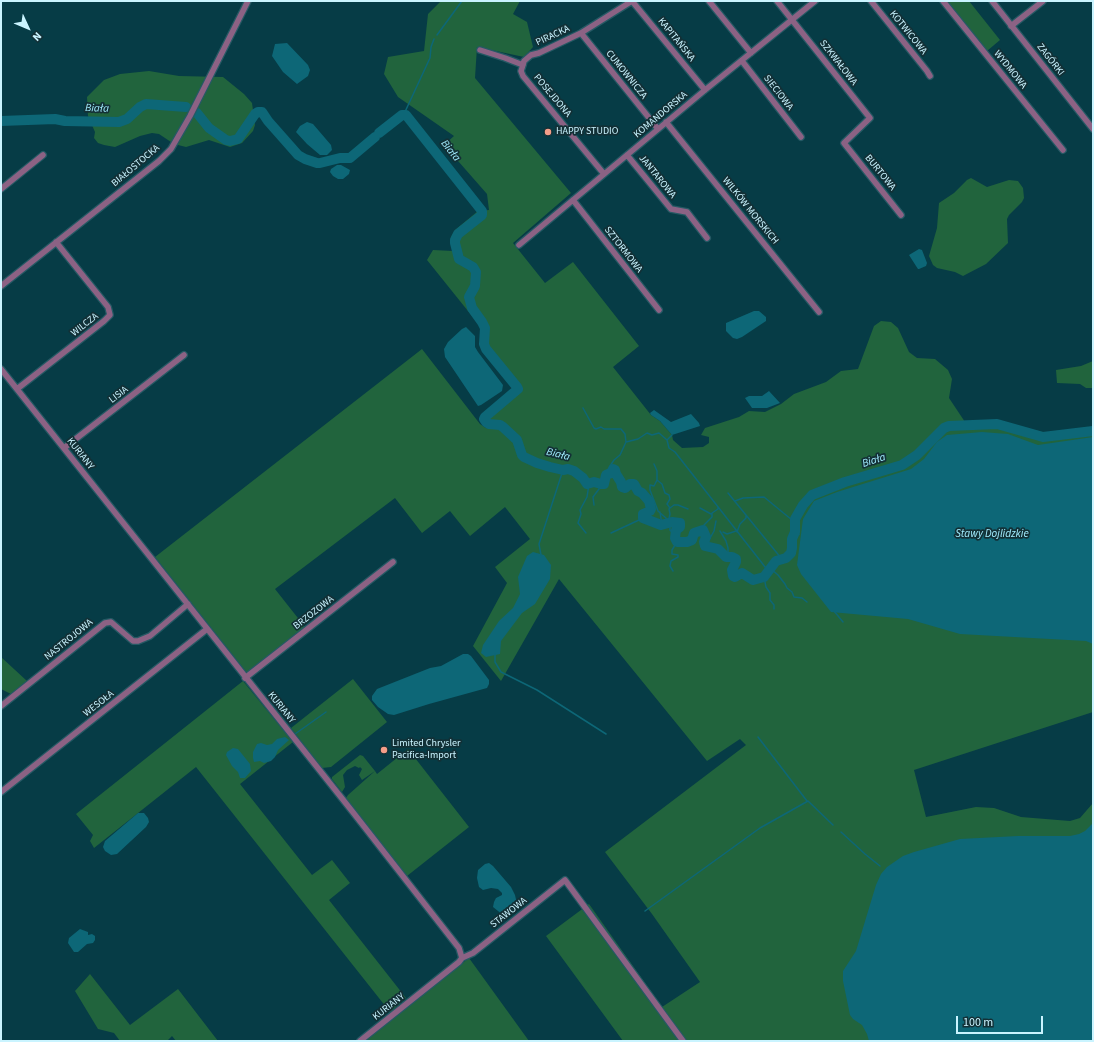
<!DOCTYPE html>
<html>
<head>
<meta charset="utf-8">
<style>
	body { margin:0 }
	#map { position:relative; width:1094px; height:1042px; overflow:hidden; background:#063c46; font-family:"Source Sans 3",sans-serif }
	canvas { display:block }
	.frame { position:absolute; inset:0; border:2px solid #caf4ff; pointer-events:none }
	.north { position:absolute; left:8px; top:8px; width:40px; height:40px; -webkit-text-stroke:3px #133036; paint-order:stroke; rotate:134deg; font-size:11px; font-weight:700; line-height:16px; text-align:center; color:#caf4ff }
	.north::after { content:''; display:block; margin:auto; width:14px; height:18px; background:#caf4ff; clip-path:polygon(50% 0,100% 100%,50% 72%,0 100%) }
	.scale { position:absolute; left:956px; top:1016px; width:87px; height:18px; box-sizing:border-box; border:2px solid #caf4ff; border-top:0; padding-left:5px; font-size:12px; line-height:14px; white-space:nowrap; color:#caf4ff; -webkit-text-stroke:3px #133036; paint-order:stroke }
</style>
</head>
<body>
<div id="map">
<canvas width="1094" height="1042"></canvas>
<div class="frame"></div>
<div class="north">N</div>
<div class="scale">100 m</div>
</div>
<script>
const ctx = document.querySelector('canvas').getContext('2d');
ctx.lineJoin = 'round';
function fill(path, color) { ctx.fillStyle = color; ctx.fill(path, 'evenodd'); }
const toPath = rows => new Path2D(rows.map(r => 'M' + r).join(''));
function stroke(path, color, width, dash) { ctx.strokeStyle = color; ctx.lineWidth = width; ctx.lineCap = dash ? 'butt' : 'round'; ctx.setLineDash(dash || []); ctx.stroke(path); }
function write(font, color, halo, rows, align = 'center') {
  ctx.font = font + ' "Source Sans 3",sans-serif'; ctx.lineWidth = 3.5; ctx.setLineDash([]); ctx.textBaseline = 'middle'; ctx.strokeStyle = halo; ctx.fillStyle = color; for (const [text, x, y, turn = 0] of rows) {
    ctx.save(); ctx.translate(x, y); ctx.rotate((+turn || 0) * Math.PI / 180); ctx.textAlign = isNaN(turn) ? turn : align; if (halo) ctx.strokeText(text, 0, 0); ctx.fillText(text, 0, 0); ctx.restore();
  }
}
fill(toPath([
	[441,1,520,1,513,14,527,22,533,47,524,57,477,47,475,78,571,193,513,243,545,283,573,262,639,346,613,367,651,415,660,421,672,435,673,440,682,448,703,447,709,443,709,437,701,435,705,428,739,417,749,411,765,412,781,404,794,394,826,382,841,371,858,369,874,326,881,321,891,322,898,328,909,352,917,358,935,359,948,370,952,379,949,398,965,422,1000,421,1046,433,1093,427,1093,712,914,770,926,817,976,807,994,808,1021,817,1070,821,1080,818,1093,803,1093,1041,623,1041,546,936,589,904,662,1007,700,982,652,914,605,852,746,745,740,739,707,761,559,579,501,681,473,646,507,583,495,567,530,539,505,507,470,536,450,511,422,533,395,498,275,589,305,627,247,673,155,557,422,349,480,424,486,428,498,429,494,424,489,424,484,419,518,389,514,388,482,348,480,326,427,260,433,250,453,251,451,237,455,230,478,211,489,210,487,194,444,145,454,136,398,97,384,74,388,57,424,51,428,14],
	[947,1,969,1,1000,40,987,51],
	[149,71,179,76,223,77,244,94,252,103,255,125,253,131,242,143,230,147,209,140,186,147,174,144,159,134,152,133,140,136,115,147,104,145,98,143,94,138,95,132,88,116,87,97,104,80,120,74],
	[971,178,987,187,1009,180,1018,181,1023,188,1024,198,1022,202,1009,215,1007,219,1008,243,986,264,963,276,955,272,937,268,933,265,929,256,937,228,939,203,954,193,967,180],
	[1093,361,1093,388,1086,388,1080,384,1057,383,1056,370,1081,366],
	[1,657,27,681,11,694,1,689],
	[353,679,387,722,331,767,322,768,291,728],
	[243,681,293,742,240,784,312,875,332,860,350,883,329,900,406,998,390,1012,196,767,94,848,90,841,93,835,76,814],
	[408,749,469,827,407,876,346,798,348,795,375,771,377,774],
	[360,755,363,756,375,771,362,780,359,775,362,769,360,767,359,768,355,766,347,770,343,775,345,787,342,792,332,779,332,777],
	[469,958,529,1041,365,1041],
	[90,974,130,1025,178,989,218,1041,176,1041,172,1036,167,1041,120,1041,114,1033,98,1029,75,991]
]), '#21643d');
fill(toPath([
	[287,43,308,65,310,70,308,76,297,84,283,72,272,56,275,44],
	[307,122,313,124,331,145,332,150,327,155,320,155,307,144,296,132,300,126],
	[337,165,341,165,350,170,349,174,343,179,338,179,333,176,330,172,331,169],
	[919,249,922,250,927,263,926,266,919,269,918,269,916,266,909,255],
	[754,311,759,311,766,317,766,321,742,337,737,339,733,338,726,331,726,323],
	[466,327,475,336,475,347,478,352,503,385,502,391,481,405,478,406,445,357,444,349,448,342,462,329],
	[769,391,780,403,767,408,752,408,745,398,749,396,762,396],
	[654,410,671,422,691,414,699,423,700,426,672,435,660,421,651,415,650,413],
	[982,432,1008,434,1038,445,1093,437,1093,644,1086,641,960,634,908,619,831,612,801,574,797,565,803,519,814,501,837,492,911,469,924,459,937,442,947,435],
	[796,531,797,531,800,535,796,536,795,538,794,553,790,558,787,558,781,561,776,561,790,551,791,547,788,540,789,537],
	[533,552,544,555,551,565,550,579,535,604,522,613,501,641,500,654,486,657,481,653,483,645,499,621,513,608,520,594,518,577,527,556],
	[463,654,468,654,471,656,489,680,489,684,487,688,429,704,394,715,388,714,378,707,372,700,372,696,377,689,430,668,441,666],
	[285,737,289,740,278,750,275,757,271,761,264,763,260,761,254,762,253,758,253,752,257,744,261,743,267,745,272,744,277,739],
	[233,748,238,749,250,764,251,771,245,778,240,778,238,772,232,766,226,755,227,752],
	[138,813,144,813,148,818,149,822,146,827,117,854,111,855,105,851,103,847,105,841],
	[1093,823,1093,1041,869,1041,867,1034,862,1025,853,1019,850,1015,843,981,843,971,856,951,876,885,881,874,887,867,903,856,914,852,960,839,1018,836,1070,836,1079,834,1085,831],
	[489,863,493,866,511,887,515,895,517,904,514,909,507,915,503,915,493,907,494,902,496,898,502,895,502,893,498,889,491,888,483,890,479,887,477,878,478,870,485,864],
	[80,929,88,932,88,935,92,934,95,936,95,940,93,943,87,944,78,952,74,952,68,943,69,938]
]), '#0d6777');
stroke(toPath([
	[437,35,462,1],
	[404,114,430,58,431,47,434,39],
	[583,408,594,428,596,429,601,427,604,429,621,429,625,434,626,442],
	[667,440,672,435],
	[654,464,657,471,657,480,662,484,665,493,669,495,670,499,667,504,670,508,669,509,670,514,668,523,670,525,670,530,675,536],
	[612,470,610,466,614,460,620,455,626,442,638,439,647,433,652,435,659,433,667,440,669,448,675,452,762,563,765,567,770,568,778,575,785,584,787,588,792,592,794,597,802,598,807,602],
	[657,480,654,486,650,485,650,490,658,511,666,518,667,521],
	[728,493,781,558],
	[735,501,743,498,764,497,792,520,795,521],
	[594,505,593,497,599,489,601,484],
	[670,508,674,505,678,505,688,509],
	[700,508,711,514],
	[660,512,661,519,665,524],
	[704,530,704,525,712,517,712,513,718,509,718,507],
	[720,531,726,541,728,548,728,557],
	[723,532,727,534,736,531],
	[737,532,740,524,746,518,746,515],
	[586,533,578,523,581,514,580,510,587,497,589,484],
	[611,533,639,520,641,519,643,521,646,519],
	[708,547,709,540,714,531,716,521],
	[541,555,539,544,563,470],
	[673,571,670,566,671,561,678,557,678,555,672,554,672,550,677,542],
	[764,577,766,587,770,593,770,600,774,605,774,609],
	[834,611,843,622],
	[495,654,495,662,501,672,537,690,606,734],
	[295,734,326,712],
	[758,737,807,801],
	[841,832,865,854,880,866],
	[645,911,760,828,808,801,833,825]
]), '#0d6777', 1.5);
stroke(toPath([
	[197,113,209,128,226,140,230,141,238,139,255,114,258,112,262,112,268,121,298,155,305,159,317,163],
	[1,121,55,119,65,121,119,122,127,119,140,107,146,104,186,107],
	[379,133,402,115,406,115,482,211,482,215,458,234,455,240,455,243,459,259,473,267,476,272,475,286,469,297,472,308,482,322,485,328,484,344,486,349,517,387,518,389,485,417,484,419,486,422,489,424,500,425,503,427,517,440,522,455,524,457,537,463,550,467,563,470,568,469,574,471,583,478,587,484,594,482,601,484,604,484,606,475,611,473,613,469,615,470,616,474,621,482,622,487,625,488,630,484,634,484,638,491,642,493,649,501,651,509,650,511,643,514,643,518,661,525,672,522,680,523,680,527,676,530,675,538,677,542,687,542,692,540,694,533,703,530,706,537,704,542,705,546,718,549,726,557,732,557,736,559,736,562,732,570,733,576,735,577,742,573,753,580,764,577,776,561,786,558,791,553,792,548,792,539,795,532,795,519,803,505,812,495,845,482,902,465,917,455,944,428,949,426,997,424,1043,437,1093,431],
	[320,163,340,158,350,158,375,137]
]), '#0d6777', 10);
const street = toPath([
	[709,1,751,53],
	[777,1,870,118,844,143,901,215],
	[871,1,927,71,930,76],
	[943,1,1063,150],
	[992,1,1093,129],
	[1011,26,1043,1],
	[581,33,658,129],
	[480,50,505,58,523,65,524,61,531,55,539,53,581,33,632,1,705,90],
	[742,61,801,137],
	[523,65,521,71,523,76,604,174],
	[666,122,819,312],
	[627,155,671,209,687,212,707,238],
	[1,189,43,155],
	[573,200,659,310],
	[519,245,705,90,815,1],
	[1,286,159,161,171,149,190,116,248,1],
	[1,369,352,811,459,948,462,958,459,962,360,1041],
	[17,389,104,321,110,315,108,307,56,242],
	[64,448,184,355],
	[245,678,393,562],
	[1,706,105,623,111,622,133,641,138,641,150,636,188,604],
	[1,792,207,629],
	[462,958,473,953,565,880,683,1041]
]);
stroke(street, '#255964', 8);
stroke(street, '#8c6284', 5.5);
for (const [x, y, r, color] of [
	[548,132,4,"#f49e89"],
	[384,750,4,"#f49e89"]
]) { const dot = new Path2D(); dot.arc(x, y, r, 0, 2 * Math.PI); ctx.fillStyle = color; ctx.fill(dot); stroke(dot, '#133036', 1.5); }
write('10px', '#caf4ff', '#133036', [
	["KOTWICOWA",908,33,51],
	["PIRACKA",553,36,-25],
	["KAPITAŃSKA",676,40,51],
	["ZAGÓRKI",1050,60,52],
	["SZKWAŁOWA",838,63,52],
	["WYDMOWA",1010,70,51],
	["CUMOWNICZA",626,75,51],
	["SIECIOWA",778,93,52],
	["POSEJDONA",552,96,50],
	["KOMANDORSKA",661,115,-40],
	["BIAŁOSTOCKA",136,166,-40],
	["BURTOWA",880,173,51],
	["JANTAROWA",657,177,51],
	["WILKÓW MORSKICH",750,211,51],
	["SZTORMOWA",623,250,52],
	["WILCZA",85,325,-38],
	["LISIA",119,395,-38],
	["KURIANY",80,454,52],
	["BRZOZOWA",314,613,-38],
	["NASTROJOWA",69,640,-39],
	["WESOŁA",99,704,-38],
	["KURIANY",281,708,51],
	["STAWOWA",509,913,-38],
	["KURIANY",389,1007,-38]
]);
write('10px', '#caf4ff', '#133036', [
	["HAPPY STUDIO",556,132],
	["Limited Chrysler",392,744],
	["Pacifica-Import",392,756]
], 'left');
write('italic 11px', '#a2edff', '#133036', [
	["Biała",97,109,2],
	["Biała",450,151,51],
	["Biała",558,455,14],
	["Biała",874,461,-18],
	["Stawy Dojlidzkie",992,535]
]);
</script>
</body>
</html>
